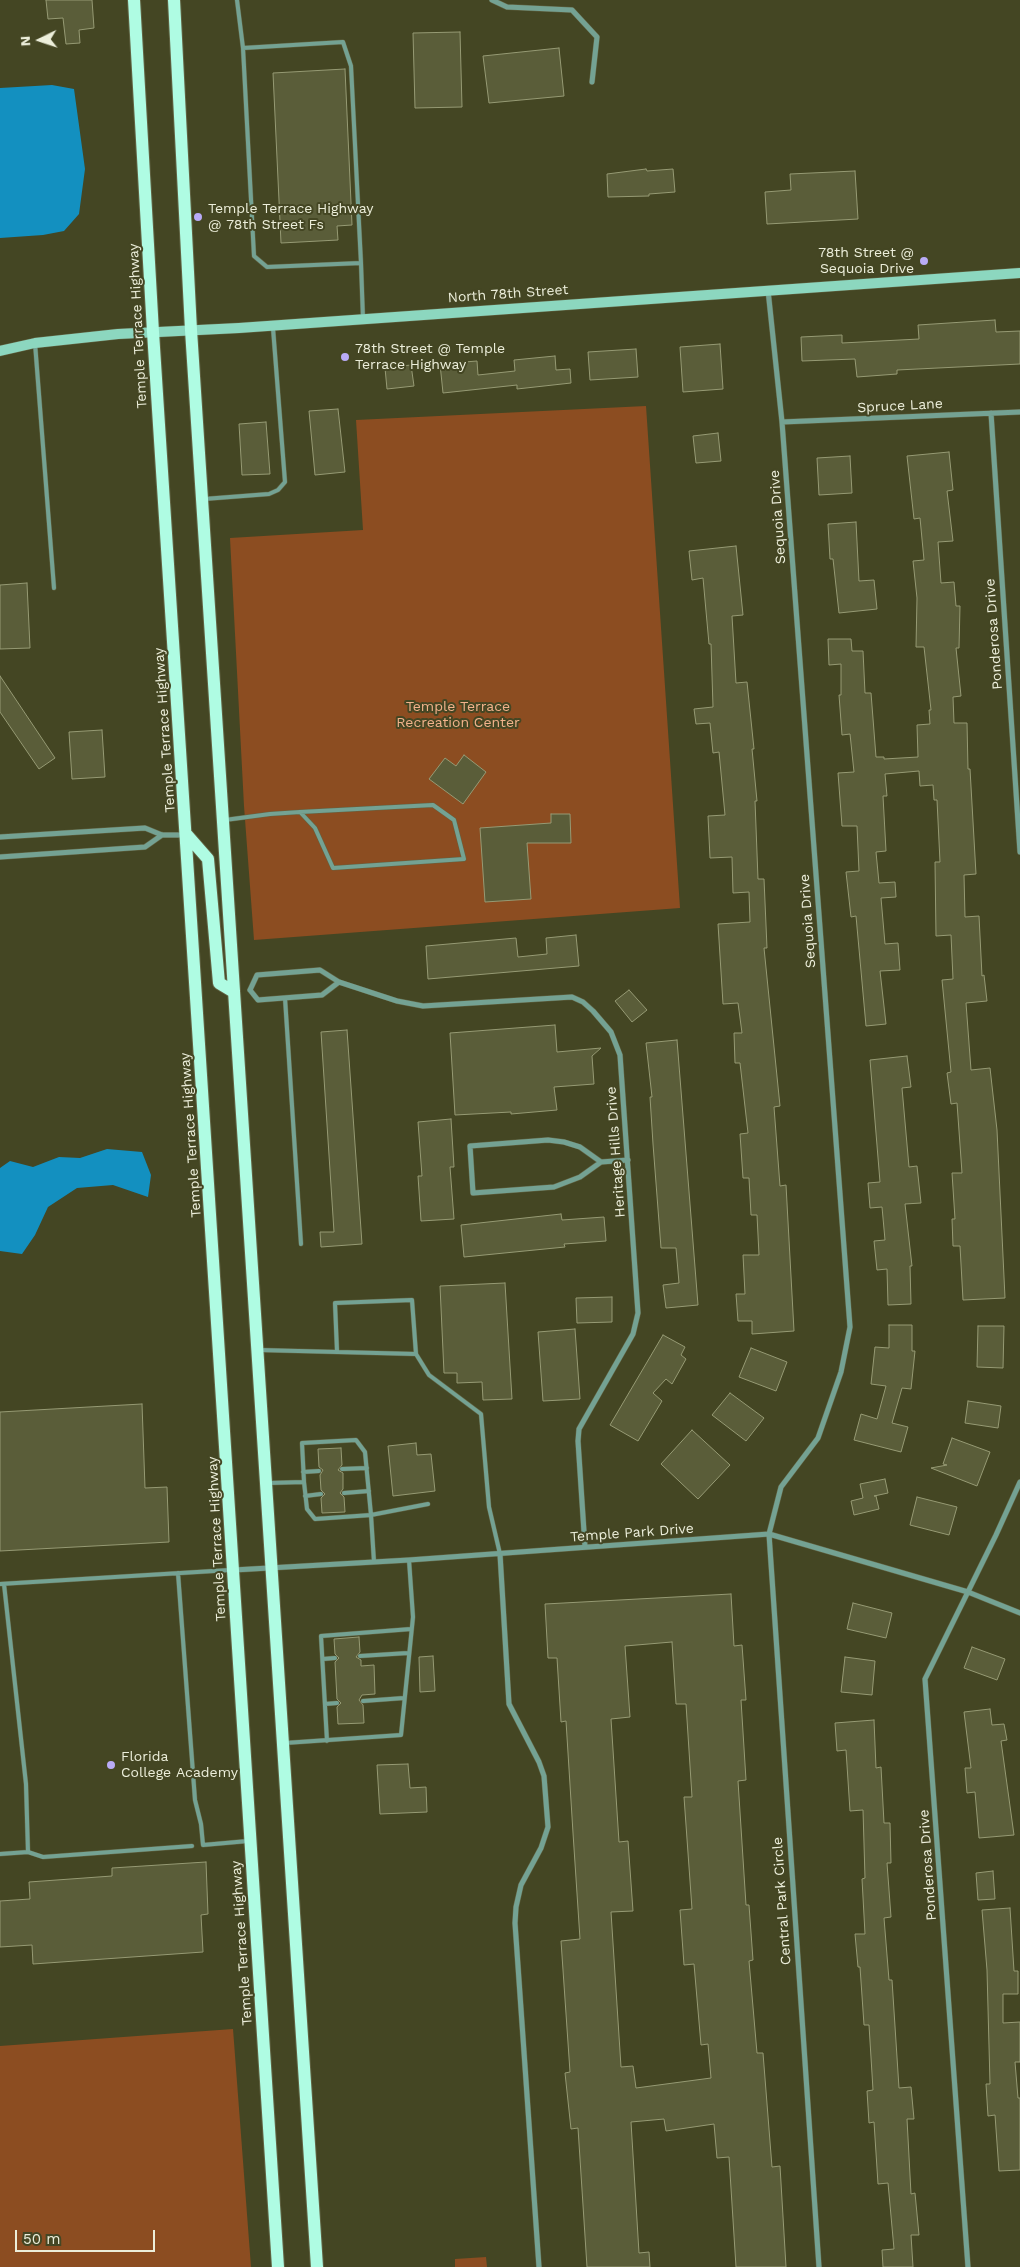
<!DOCTYPE html>
<html>
<head>
<meta charset="utf-8">
<style>
	body { margin:0 }
	#map { position:relative; width:1020px; height:2267px; overflow:hidden; background:#444623; font-family:"Work Sans",sans-serif }
	canvas { display:block }
	.north { position:absolute; left:15px; top:15px; width:50px; height:50px; -webkit-text-stroke:4px #444623; paint-order:stroke; rotate:266deg; font-size:14px; font-weight:700; line-height:20px; text-align:center; color:#eceeda }
	.north::after { content:''; display:block; margin:auto; width:18px; height:22px; background:#eceeda; clip-path:polygon(50% 0,100% 100%,50% 72%,0 100%) }
	.scale { position:absolute; left:15px; top:2230px; width:140px; height:22px; box-sizing:border-box; border:2px solid #eceeda; border-top:0; padding-left:6px; font-size:15px; line-height:18px; white-space:nowrap; color:#eceeda; -webkit-text-stroke:4px #444623; paint-order:stroke }
</style>
</head>
<body>
<div id="map">
<canvas width="1020" height="2267"></canvas>
<div class="north">N</div>
<div class="scale">50 m</div>
</div>
<script>
const ctx = document.querySelector('canvas').getContext('2d');
ctx.lineJoin = 'round';
function fill(path, color) { ctx.fillStyle = color; ctx.fill(path, 'evenodd'); }
const toPath = rows => new Path2D(rows.map(r => 'M' + r).join(''));
function stroke(path, color, width, dash) { ctx.strokeStyle = color; ctx.lineWidth = width; ctx.lineCap = dash ? 'butt' : 'round'; ctx.setLineDash(dash || []); ctx.stroke(path); }
function write(font, color, halo, rows, align = 'center') {
  ctx.font = font + ' "Work Sans",sans-serif'; ctx.lineWidth = 4; ctx.setLineDash([]); ctx.textBaseline = 'middle'; ctx.strokeStyle = halo; ctx.fillStyle = color; for (const [text, x, y, turn = 0] of rows) {
    ctx.save(); ctx.translate(x, y); ctx.rotate((+turn || 0) * Math.PI / 180); ctx.textAlign = isNaN(turn) ? turn : align; if (halo) ctx.strokeText(text, 0, 0); ctx.fillText(text, 0, 0); ctx.restore();
  }
}
fill(toPath([
	[646,406,680,908,254,940,244,806,230,538,363,530,356,420],
	[233,2029,251,2267,0,2267,0,2046],
	[486,2257,487,2267,455,2267,455,2259]
]), '#8c4d21');
fill(toPath([
	[52,85,74,89,85,169,79,214,64,231,43,235,0,238,0,88],
	[107,1149,142,1152,151,1175,148,1197,113,1185,77,1188,48,1207,35,1235,22,1254,0,1251,0,1168,10,1161,33,1167,59,1157,80,1158]
]), '#1390c0');
const building = toPath([
	[46,0,92,0,94,28,79,30,80,43,66,44,63,18,48,19,46,0],
	[460,32,462,107,415,108,413,33,460,32],
	[559,48,564,96,489,103,483,56,559,48],
	[345,69,352,225,337,226,338,240,281,243,273,73,345,69],
	[646,169,647,171,673,169,675,192,649,194,649,196,608,197,607,174,646,169],
	[855,171,858,219,767,224,765,192,791,190,790,174,855,171],
	[995,320,996,332,1020,331,1020,364,897,370,897,374,857,377,855,359,802,361,801,337,842,335,842,343,919,339,918,325,995,320],
	[720,344,723,389,683,392,680,347,720,344],
	[636,349,638,377,590,380,588,352,636,349],
	[555,356,556,370,570,369,571,383,517,389,517,385,443,393,440,364,477,361,478,375,515,371,514,360,555,356],
	[411,365,414,386,387,389,385,368,411,365],
	[338,409,345,472,315,475,309,411,338,409],
	[266,422,270,474,242,475,239,424,266,422],
	[718,433,721,461,696,463,693,436,718,433],
	[949,452,953,490,947,491,953,541,938,542,941,583,954,582,956,606,960,606,959,648,956,648,961,696,953,697,954,723,967,723,968,769,970,769,976,874,964,875,965,917,979,916,982,976,984,975,987,1001,966,1003,971,1070,990,1068,997,1130,1005,1298,963,1300,960,1246,953,1246,952,1219,955,1219,952,1173,962,1173,957,1103,951,1104,947,1073,951,1072,942,980,953,979,951,935,936,936,935,862,940,862,937,800,934,800,933,785,920,786,919,771,885,774,887,796,883,796,886,851,876,852,879,883,895,882,896,897,881,898,885,944,898,943,900,970,880,971,886,1024,866,1026,856,916,851,917,846,872,859,871,857,826,842,826,838,773,854,772,850,734,842,735,839,695,841,695,841,664,829,665,828,639,851,639,852,651,863,651,865,693,871,693,876,757,884,757,884,759,918,757,917,725,930,724,929,710,931,710,924,647,916,647,917,598,913,561,924,560,920,518,914,519,907,456,949,452],
	[850,456,852,493,819,495,817,458,850,456],
	[856,522,859,581,874,580,877,609,839,613,833,559,830,559,828,524,856,522],
	[736,546,743,615,732,616,736,683,747,682,754,749,752,749,757,801,755,801,758,879,764,879,767,948,764,948,780,1106,774,1107,780,1186,786,1185,794,1331,752,1334,752,1321,738,1321,736,1294,745,1294,743,1255,759,1255,757,1215,751,1215,749,1178,743,1178,740,1134,748,1133,740,1063,735,1063,734,1033,742,1033,738,1003,723,1004,718,924,750,922,749,892,733,893,732,857,710,858,708,816,725,815,719,752,713,753,710,723,696,724,694,709,713,707,711,644,709,644,703,578,692,580,689,551,736,546],
	[27,583,30,648,0,649,0,585,27,583],
	[0,676,55,758,39,769,0,712,0,676],
	[102,730,105,777,72,779,69,732,102,730],
	[464,755,486,772,463,804,429,779,445,758,456,766,464,755],
	[551,814,570,814,571,843,527,843,531,899,485,902,480,828,551,823,551,814],
	[576,935,579,966,428,979,426,946,516,938,518,957,547,954,546,938,576,935],
	[629,990,647,1010,632,1022,615,1001,629,990],
	[555,1025,557,1052,601,1048,592,1056,594,1084,554,1087,557,1110,511,1114,511,1112,455,1115,450,1033,555,1025],
	[347,1030,362,1244,321,1247,320,1232,334,1232,321,1032,347,1030],
	[677,1040,698,1305,666,1308,663,1285,679,1283,676,1248,661,1248,653,1144,650,1097,652,1097,646,1043,677,1040],
	[907,1056,911,1087,902,1088,909,1167,917,1166,921,1203,905,1204,912,1266,910,1266,911,1304,888,1305,887,1269,877,1270,874,1241,885,1240,882,1207,870,1208,868,1183,880,1182,870,1060,907,1056],
	[451,1119,454,1167,450,1167,454,1219,421,1221,418,1176,422,1176,418,1122,451,1119],
	[561,1214,562,1220,604,1217,606,1241,564,1244,565,1247,464,1257,461,1225,561,1214],
	[505,1283,512,1399,483,1400,482,1382,457,1383,457,1373,444,1373,440,1286,505,1283],
	[612,1297,612,1322,577,1323,576,1298,612,1297],
	[889,1325,912,1325,912,1351,915,1351,911,1389,902,1388,892,1423,908,1427,901,1452,854,1440,861,1414,877,1419,886,1386,871,1384,875,1347,889,1348,889,1325],
	[978,1326,1004,1326,1003,1368,977,1367,978,1326],
	[575,1329,580,1399,543,1401,538,1332,575,1329],
	[663,1335,685,1347,681,1355,686,1359,672,1384,666,1379,653,1393,662,1401,638,1441,610,1425,663,1335],
	[751,1348,787,1362,776,1391,739,1377,751,1348],
	[730,1393,764,1418,746,1441,712,1415,730,1393],
	[968,1401,1001,1406,998,1428,965,1423,968,1401],
	[142,1404,145,1488,167,1487,169,1542,0,1551,0,1412,142,1404],
	[692,1430,730,1465,698,1499,661,1464,692,1430],
	[952,1438,990,1452,977,1486,931,1468,947,1465,943,1464,952,1438],
	[416,1443,417,1455,431,1454,435,1491,393,1496,388,1446,416,1443],
	[341,1448,342,1465,338,1470,343,1473,343,1489,340,1493,344,1497,345,1512,322,1513,321,1498,325,1494,321,1490,320,1475,323,1470,319,1467,318,1449,341,1448],
	[885,1479,888,1493,874,1496,876,1496,879,1509,854,1515,851,1501,863,1498,860,1484,885,1479],
	[917,1497,957,1507,949,1535,910,1525,917,1497],
	[731,1594,734,1646,742,1645,746,1700,741,1700,746,1780,738,1781,746,1905,749,1905,753,1960,749,1961,757,2053,763,2053,772,2167,780,2166,786,2267,736,2267,729,2157,717,2158,714,2124,666,2131,664,2119,631,2122,639,2253,649,2252,650,2267,587,2267,578,2128,571,2129,565,2073,570,2072,561,1941,580,1939,573,1833,566,1721,561,1722,557,1658,548,1658,545,1604,731,1594],
	[672,1642,676,1704,686,1704,692,1797,684,1797,692,1909,680,1910,684,1965,694,1964,701,2045,708,2044,711,2078,636,2088,633,2066,621,2067,611,1912,633,1911,628,1841,619,1842,611,1719,630,1717,625,1646,672,1642],
	[853,1603,892,1613,886,1638,847,1629,853,1603],
	[359,1637,360,1652,356,1657,361,1660,361,1666,374,1665,375,1694,362,1695,359,1700,363,1705,364,1723,338,1724,337,1707,341,1703,337,1699,335,1662,339,1658,335,1654,334,1639,359,1637],
	[972,1647,1005,1659,997,1680,964,1668,972,1647],
	[433,1656,435,1691,420,1692,419,1657,433,1656],
	[845,1657,875,1661,872,1695,841,1692,845,1657],
	[990,1709,992,1725,1004,1724,1007,1740,1001,1741,1014,1835,979,1838,975,1792,967,1793,965,1768,971,1768,964,1712,990,1709],
	[874,1720,876,1768,881,1767,884,1823,890,1823,891,1863,887,1863,891,1917,884,1918,889,1980,892,1980,899,2088,911,2087,914,2119,907,2119,911,2194,915,2193,919,2235,911,2235,913,2267,883,2267,882,2250,894,2249,888,2183,878,2184,874,2122,869,2123,867,2091,873,2090,869,2025,864,2025,860,1967,858,1967,855,1934,865,1934,862,1879,865,1878,863,1810,850,1811,846,1750,837,1751,835,1723,874,1720],
	[408,1764,410,1788,426,1787,427,1812,380,1814,377,1765,408,1764],
	[206,1862,208,1914,201,1915,203,1952,33,1964,32,1945,0,1947,0,1901,30,1899,29,1882,112,1876,112,1868,206,1862],
	[993,1871,995,1899,978,1900,976,1873,993,1871],
	[1010,1908,1014,1971,1018,1971,1018,1994,1003,1994,1003,2023,1020,2022,1020,2062,1015,2062,1018,2098,1020,2098,1020,2170,999,2171,995,2115,988,2116,986,2084,990,2084,987,1970,982,1910,1010,1908]
]);
fill(building, '#5a5d39');
stroke(building, '#969a74', 1);
const lane = toPath([
	[237,0,243,48],
	[361,263,267,267,254,256,243,48,343,42,351,66,361,263,363,319],
	[35,343,54,588],
	[204,499,269,494,278,490,285,482,273,328],
	[225,820,270,814,300,812,433,805,454,820,464,859,333,868,315,828,300,812],
	[285,998,301,1244],
	[259,1350,416,1354,429,1375,481,1414,489,1507,500,1554],
	[337,1351,335,1303,412,1300,416,1354],
	[342,1469,367,1468],
	[303,1472,319,1471],
	[304,1482,302,1443,356,1440,365,1452,371,1515,428,1504],
	[268,1483,304,1482,307,1509,315,1519,371,1515,374,1562],
	[344,1493,369,1491],
	[305,1496,321,1494],
	[178,1573,195,1800,201,1824,203,1845,248,1841],
	[0,1584,230,1570],
	[4,1584,26,1784,28,1852],
	[360,1656,408,1653],
	[323,1659,335,1658],
	[363,1701,404,1698],
	[325,1704,337,1703],
	[327,1741,321,1636,411,1629],
	[285,1743,401,1735,413,1617,409,1560],
	[0,1854,28,1852,43,1857,192,1846]
]);
const street = toPath([
	[492,0,507,7,572,10,597,37,592,82],
	[768,290,782,422,850,1327,841,1372,818,1438,781,1487,769,1534,819,2267],
	[991,413,1020,852],
	[782,422,1020,412],
	[0,837,145,828,162,835,185,835],
	[0,857,145,847,162,835],
	[250,990,257,975,320,970,339,982,397,1001,423,1006,572,997,583,1002,593,1011,611,1032,620,1055,638,1313,633,1334,579,1429,578,1441,585,1547],
	[250,990,258,1000,322,995,339,982],
	[601,1162,580,1147,564,1142,548,1140,470,1146,473,1193,554,1187,580,1177,601,1162,628,1160],
	[500,1554,509,1704,539,1762,544,1776,548,1827,541,1848,521,1885,516,1907,515,1923,539,2267],
	[234,1570,409,1560,769,1534,968,1592,1020,1613],
	[968,2267,925,1679,996,1535,1020,1482]
]);
const secondary = toPath([
	[0,351,35,343,118,334,239,328,1020,273]
]);
const primary = toPath([
	[134,0,153,332,278,2267],
	[174,0,191,330,317,2267],
	[187,835,208,859,219,983,234,992]
]);
stroke(lane, '#626444', 5);
stroke(street, '#626444', 6);
stroke(secondary, '#626444', 11);
stroke(primary, '#626444', 14);
stroke(lane, '#74a293', 4);
stroke(street, '#74a293', 5);
stroke(secondary, '#8cd7bf', 10);
stroke(primary, '#affce3', 12);
for (const [x, y, r, color] of [
	[198,217,5,"#b9abf7"],
	[924,261,5,"#b9abf7"],
	[345,357,5,"#b9abf7"],
	[111,1765,5,"#b9abf7"]
]) { const dot = new Path2D(); dot.arc(x, y, r, 0, 2 * Math.PI); ctx.fillStyle = color; ctx.fill(dot); stroke(dot, '#444623', 2); }
write('14px', '#eceeda', '#444623', [
	["Temple Terrace Highway",208,209],
	["@ 78th Street Fs",208,225],
	["78th Street @",914,253,"right"],
	["Sequoia Drive",914,269,"right"],
	["78th Street @ Temple",355,349],
	["Terrace Highway",355,365],
	["Florida",121,1757],
	["College Academy",121,1773]
], 'left');
write('14px', '#eceeda', '#444623', [
	["North 78th Street",508,294,-4],
	["Temple Terrace Highway",138,326,-93],
	["Spruce Lane",900,406,-3],
	["Sequoia Drive",778,517,-94],
	["Ponderosa Drive",994,634,-94],
	["Temple Terrace Highway",165,730,-94],
	["Sequoia Drive",808,921,-94],
	["Temple Terrace Highway",191,1135,-94],
	["Heritage Hills Drive",616,1152,-94],
	["Temple Park Drive",632,1533,-4],
	["Temple Terrace Highway",217,1539,-93],
	["Ponderosa Drive",928,1865,-94],
	["Central Park Circle",782,1901,-94],
	["Temple Terrace Highway",242,1943,-94]
]);
write('14px', '#f2b28b', '#444623', [
	["Temple Terrace",458,707],
	["Recreation Center",458,723]
]);
</script>
</body>
</html>
